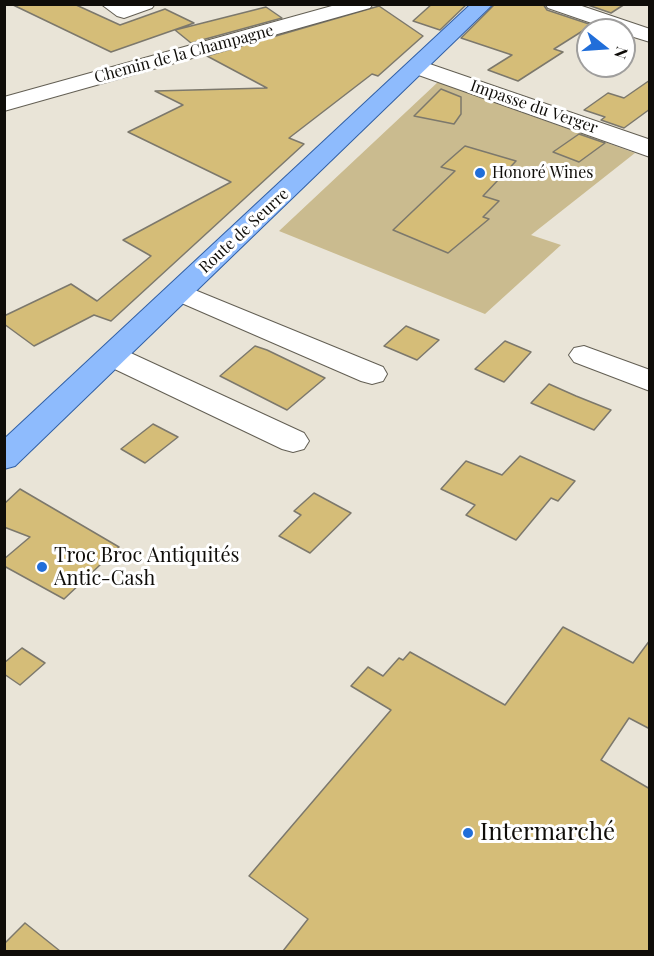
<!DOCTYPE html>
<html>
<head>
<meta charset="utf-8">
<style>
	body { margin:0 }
	#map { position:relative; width:654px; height:956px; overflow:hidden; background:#e9e4d7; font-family:"Playfair Display",serif }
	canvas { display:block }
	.frame { position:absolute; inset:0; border:6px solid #0f0d09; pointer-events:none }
	.north { position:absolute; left:576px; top:18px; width:60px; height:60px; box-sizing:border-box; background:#fff; border:2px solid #9f9e9d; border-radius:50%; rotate:107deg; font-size:16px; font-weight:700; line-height:24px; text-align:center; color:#0f0d09 }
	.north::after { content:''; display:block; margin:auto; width:21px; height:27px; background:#216ed9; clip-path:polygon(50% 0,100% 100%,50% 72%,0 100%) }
</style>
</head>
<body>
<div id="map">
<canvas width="654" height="956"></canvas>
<div class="frame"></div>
<div class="north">N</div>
</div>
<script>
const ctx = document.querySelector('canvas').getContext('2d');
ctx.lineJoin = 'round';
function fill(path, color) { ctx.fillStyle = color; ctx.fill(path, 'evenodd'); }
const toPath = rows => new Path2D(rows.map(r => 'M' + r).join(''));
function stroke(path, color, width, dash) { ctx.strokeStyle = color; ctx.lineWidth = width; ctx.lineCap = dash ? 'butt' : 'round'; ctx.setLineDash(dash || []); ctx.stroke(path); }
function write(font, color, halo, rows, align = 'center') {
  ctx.font = font + ' "Playfair Display",serif'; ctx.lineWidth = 6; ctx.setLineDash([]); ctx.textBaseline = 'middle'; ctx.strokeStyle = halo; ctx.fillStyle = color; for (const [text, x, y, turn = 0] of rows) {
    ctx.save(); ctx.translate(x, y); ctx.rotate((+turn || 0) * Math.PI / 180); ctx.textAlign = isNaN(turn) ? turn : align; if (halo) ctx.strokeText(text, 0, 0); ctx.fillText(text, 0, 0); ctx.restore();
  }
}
fill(toPath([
	[438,82,635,153,531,235,561,245,485,314,279,231]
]), '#cabb8f');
const building = toPath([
	[11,4,74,4,120,25,165,9,194,23,111,52,11,4],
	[432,4,467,4,440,30,413,21,432,4],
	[495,4,543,4,547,10,592,25,554,49,563,52,518,81,488,70,512,55,461,38,495,4],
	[585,4,625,4,611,13,585,4],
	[379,6,423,36,378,76,372,74,289,138,304,144,111,321,94,315,34,346,4,324,4,316,71,284,97,301,151,256,123,240,231,182,128,132,183,105,155,91,267,88,207,56,379,6],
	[266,7,282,18,191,43,175,30,266,7],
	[650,80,650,109,624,128,601,120,605,117,584,110,608,93,624,98,650,80],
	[441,89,461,97,461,114,454,124,414,116,441,89],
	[579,134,605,143,579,162,553,152,579,134],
	[465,146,516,161,483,196,499,201,483,217,489,219,448,253,393,230,455,171,441,167,465,146],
	[406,326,439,340,417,360,384,346,406,326],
	[505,341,531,352,504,382,475,369,505,341],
	[255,346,267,350,325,378,287,410,220,376,255,346],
	[549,384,576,396,611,410,594,430,531,403,549,384],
	[153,424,178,437,145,463,121,449,153,424],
	[520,456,575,481,558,501,551,498,516,540,466,515,475,505,441,489,466,461,502,475,520,456],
	[20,489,119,547,64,599,4,566,4,559,30,537,4,527,4,504,20,489],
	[314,493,351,513,310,553,279,536,301,515,294,511,314,493],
	[563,627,633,663,650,640,650,729,629,718,601,760,650,789,650,951,283,951,308,919,249,876,391,710,351,686,368,667,383,676,399,658,403,660,410,652,505,705,563,627],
	[22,648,45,663,20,685,4,674,4,663,22,648],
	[25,923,60,951,4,951,4,944,25,923]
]);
fill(building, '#d5bd78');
stroke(building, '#7c786c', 1.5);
const minor = toPath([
	[101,4,155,4,152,8,124,18,117,16,101,4],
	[339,4,373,4,370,8,4,111,4,97,339,4],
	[545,4,576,4,650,29,650,42,624,34,624,30,612,30,548,8,545,4],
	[418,60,648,139,650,157,410,72,407,67,410,62,418,60],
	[180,284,383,367,387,374,383,381,372,384,361,381,170,298,166,292,170,286,180,284],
	[584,346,650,370,650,391,574,362,569,355,574,348,584,346],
	[112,347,122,349,304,433,309,441,304,449,293,452,282,449,102,363,97,356,102,349,112,347]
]);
const major = toPath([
	[471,4,493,4,15,466,4,469,4,439,471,4]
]);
stroke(minor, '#635f54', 2);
stroke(major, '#3160a6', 2);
fill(minor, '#fff');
fill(major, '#8ebbfd');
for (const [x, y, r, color] of [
	[480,173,6,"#216ed9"],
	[42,567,6,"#216ed9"],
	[468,833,6,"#216ed9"]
]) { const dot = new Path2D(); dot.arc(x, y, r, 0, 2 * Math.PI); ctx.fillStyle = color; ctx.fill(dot); stroke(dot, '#fff', 2); }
write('16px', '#0f0d09', '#fff', [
	["Chemin de la Champagne",184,54,-15],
	["Impasse du Verger",534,107,19],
	["Route de Seurre",244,231,-43]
]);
write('16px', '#0f0d09', '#fff', [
	["Honoré Wines",492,173]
], 'left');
write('20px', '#0f0d09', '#fff', [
	["Troc Broc Antiquités",54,556],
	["Antic-Cash",54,579]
], 'left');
write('24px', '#0f0d09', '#fff', [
	["Intermarché",480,833]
], 'left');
</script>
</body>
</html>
